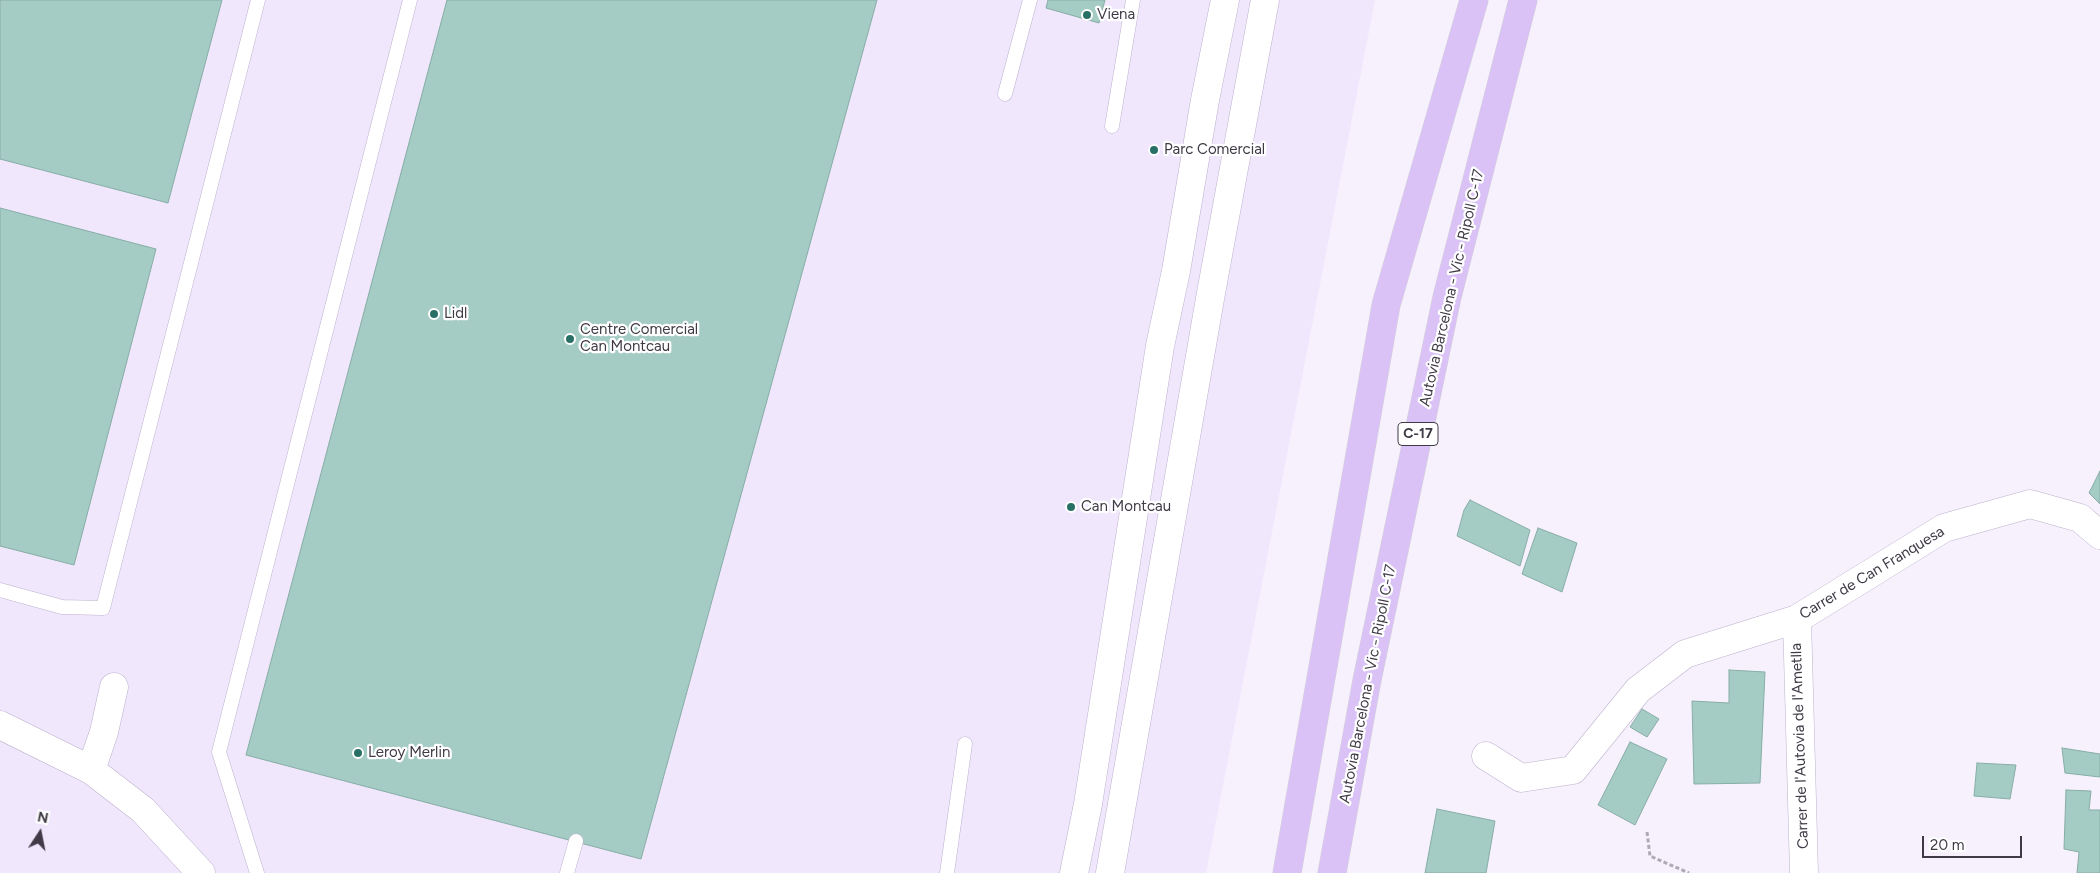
<!DOCTYPE html>
<html>
<head>
<meta charset="utf-8">
<style>
	body { margin:0 }
	#map { position:relative; width:2100px; height:873px; overflow:hidden; background:#f6f1fd; font-family:Figtree,sans-serif }
	canvas { display:block }
	.north { position:absolute; left:15px; top:808px; width:50px; height:50px; -webkit-text-stroke:4px #fff; paint-order:stroke; rotate:11deg; font-size:14px; font-weight:700; line-height:20px; text-align:center; color:#3f3a45 }
	.north::after { content:''; display:block; margin:auto; width:18px; height:22px; background:#3f3a45; clip-path:polygon(50% 0,100% 100%,50% 72%,0 100%) }
	.scale { position:absolute; left:1922px; top:836px; width:100px; height:22px; box-sizing:border-box; border:2px solid #3f3a45; border-top:0; padding-left:6px; font-size:15px; line-height:18px; white-space:nowrap; color:#3f3a45; -webkit-text-stroke:4px #fff; paint-order:stroke }
</style>
</head>
<body>
<div id="map">
<canvas width="2100" height="873"></canvas>
<div class="north">N</div>
<div class="scale">20 m</div>
</div>
<script>
const ctx = document.querySelector('canvas').getContext('2d');
ctx.lineJoin = 'round';
function fill(path, color) { ctx.fillStyle = color; ctx.fill(path, 'evenodd'); }
const toPath = rows => new Path2D(rows.map(r => 'M' + r).join(''));
function stroke(path, color, width, dash) { ctx.strokeStyle = color; ctx.lineWidth = width; ctx.lineCap = dash ? 'butt' : 'round'; ctx.setLineDash(dash || []); ctx.stroke(path); }
function write(font, color, halo, rows, align = 'center') {
  ctx.font = font + ' Figtree,sans-serif'; ctx.lineWidth = 4.5; ctx.setLineDash([]); ctx.textBaseline = 'middle'; ctx.strokeStyle = halo; ctx.fillStyle = color; for (const [text, x, y, turn = 0] of rows) {
    ctx.save(); ctx.translate(x, y); ctx.rotate((+turn || 0) * Math.PI / 180); ctx.textAlign = isNaN(turn) ? turn : align; if (halo) ctx.strokeText(text, 0, 0); ctx.fillText(text, 0, 0); ctx.restore();
  }
}
fill(toPath([
	[0,0,1375,0,1206,873,0,873]
]), '#f0e7fd');
const building = toPath([
	[0,0,222,0,168,203,0,159,0,0],
	[447,0,877,0,641,859,246,755,447,0],
	[1048,0,1105,0,1099,23,1046,8,1048,0],
	[0,208,156,249,74,565,0,546,0,208],
	[2100,471,2100,504,2089,493,2100,471],
	[1470,500,1530,530,1520,566,1457,536,1464,510,1470,500],
	[1538,528,1577,543,1562,592,1522,574,1538,528],
	[1729,670,1765,672,1760,783,1694,784,1692,701,1729,703,1729,670],
	[1642,709,1659,719,1647,737,1630,727,1642,709],
	[1630,742,1667,759,1635,825,1598,805,1630,742],
	[2062,748,2100,754,2100,777,2065,773,2062,748],
	[1977,763,2016,765,2010,799,1974,796,1977,763],
	[2066,790,2091,791,2089,810,2100,810,2100,873,2077,873,2079,852,2064,849,2066,790],
	[1437,809,1495,821,1486,873,1425,873,1437,809]
]);
fill(building, '#a4cbc4');
stroke(building, '#87ada6', 1);
const service = toPath([
	[1005,94,1030,0],
	[1112,126,1133,0],
	[0,590,62,607,103,608,258,0],
	[257,873,219,752,410,0],
	[567,873,576,841],
	[947,873,965,744]
]);
const minor = toPath([
	[1797,619,1804,873],
	[0,725,91,770,143,810,201,873],
	[1486,756,1521,778,1573,770,1638,690,1685,654,1797,619,1944,528,2030,504,2080,518,2100,535],
	[91,770,104,732,114,687],
	[1074,873,1088,804,1160,346,1176,271,1205,100,1225,0],
	[1110,873,1211,293,1265,0]
]);
const trunk = toPath([
	[1287,873,1386,305,1474,0],
	[1332,873,1367,680,1447,297,1523,0]
]);
stroke(service, '#bdb1cd', 15);
stroke(minor, '#bdb1cd', 29);
stroke(trunk, '#d5d4d6', 29);
stroke(toPath([
	[1647,832,1650,856,1689,873]
]), '#aea9b4', 3, [4, 2.5]);
stroke(service, '#fff', 14);
stroke(minor, '#fff', 28);
stroke(trunk, '#dac2f6', 28);
for (const [x, y, r, color] of [
	[1087,15,5,"#286f65"],
	[1154,150,5,"#286f65"],
	[434,314,5,"#286f65"],
	[570,339,5,"#286f65"],
	[1071,507,5,"#286f65"],
	[358,753,5,"#286f65"]
]) { const dot = new Path2D(); dot.arc(x, y, r, 0, 2 * Math.PI); ctx.fillStyle = color; ctx.fill(dot); stroke(dot, '#fff', 2); }
for (const [x, y, w] of [
	[1418,434,40]
]) { const box = new Path2D(); box.roundRect(x - w / 2, y - 11.5, w, 23, 4); ctx.fillStyle = '#fff'; ctx.fill(box); stroke(box, '#3f3a45', 1); }
write('bold 14px', '#3f3a45', null, [
	["C-17",1418,434]
]);
write('15px', '#3f3a45', '#fff', [
	["Viena",1097,15],
	["Parc Comercial",1164,150],
	["Lidl",444,314],
	["Centre Comercial",580,330],
	["Can Montcau",580,347],
	["Can Montcau",1081,507],
	["Leroy Merlin",368,753]
], 'left');
write('15px', '#3f3a45', '#fff', [
	["Autovia Barcelona - Vic - Ripoll C-17",1452,288,-77],
	["Carrer de Can Franquesa",1872,573,-31],
	["Autovia Barcelona - Vic - Ripoll C-17",1368,684,-79],
	["Carrer de l'Autovia de l'Ametlla",1800,746,-92]
]);
</script>
</body>
</html>
